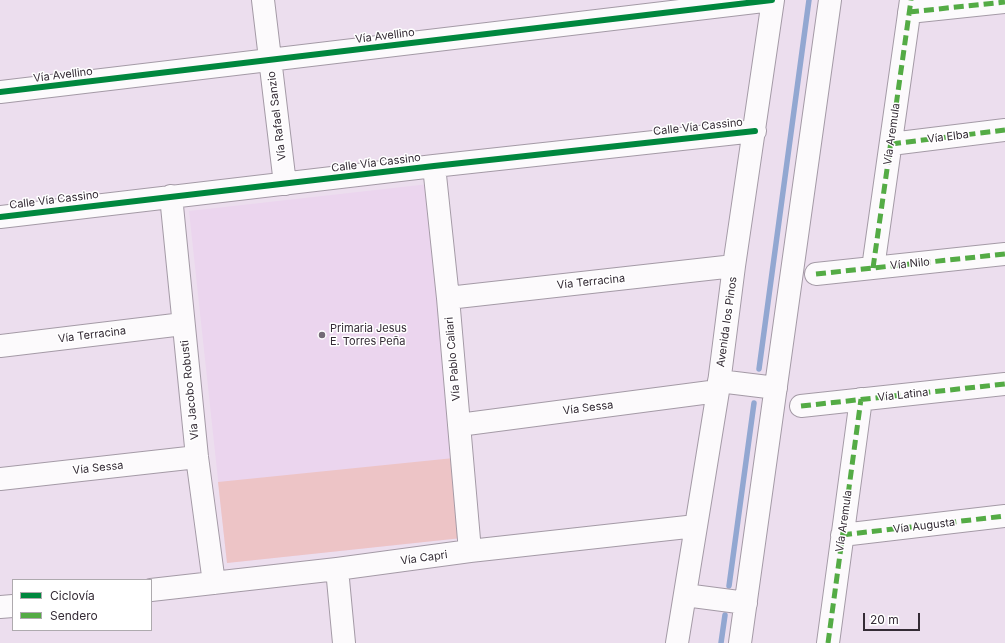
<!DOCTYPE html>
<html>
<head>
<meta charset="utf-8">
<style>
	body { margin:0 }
	#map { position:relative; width:1005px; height:643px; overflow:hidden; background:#ecdeee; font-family:Inter,sans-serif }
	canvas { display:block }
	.legend { position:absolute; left:12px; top:579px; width:140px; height:52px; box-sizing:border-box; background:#fff; border:1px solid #aeaaae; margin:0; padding:5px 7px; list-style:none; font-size:12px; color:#342b35 }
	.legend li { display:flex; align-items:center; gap:8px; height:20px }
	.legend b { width:20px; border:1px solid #aeaaae }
	.scale { position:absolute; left:863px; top:613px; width:57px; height:18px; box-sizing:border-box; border:2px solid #342b35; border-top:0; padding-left:5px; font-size:12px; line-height:14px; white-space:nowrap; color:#342b35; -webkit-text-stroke:3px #fff; paint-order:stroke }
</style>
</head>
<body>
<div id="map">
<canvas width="1005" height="643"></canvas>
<ul class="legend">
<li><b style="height:5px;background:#00873e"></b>Ciclovía</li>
<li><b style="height:5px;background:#54ab45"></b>Sendero</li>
</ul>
<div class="scale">20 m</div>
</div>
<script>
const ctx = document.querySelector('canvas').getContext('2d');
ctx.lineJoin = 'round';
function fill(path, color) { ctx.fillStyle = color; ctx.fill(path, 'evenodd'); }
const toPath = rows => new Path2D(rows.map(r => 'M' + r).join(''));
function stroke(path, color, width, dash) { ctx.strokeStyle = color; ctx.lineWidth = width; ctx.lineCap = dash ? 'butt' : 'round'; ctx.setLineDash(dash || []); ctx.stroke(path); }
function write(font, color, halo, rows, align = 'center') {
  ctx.font = font + ' Inter,sans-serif'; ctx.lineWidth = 3; ctx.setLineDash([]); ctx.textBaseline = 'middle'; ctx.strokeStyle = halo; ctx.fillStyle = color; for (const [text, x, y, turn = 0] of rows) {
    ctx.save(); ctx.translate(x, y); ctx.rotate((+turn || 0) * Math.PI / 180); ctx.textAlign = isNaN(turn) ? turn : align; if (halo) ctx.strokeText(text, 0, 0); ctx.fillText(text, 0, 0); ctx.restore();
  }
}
fill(toPath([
	[429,184,462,538,227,563,189,211]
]), '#ebd5ee');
fill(toPath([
	[454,458,462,538,227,563,218,482]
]), '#edc4c6');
stroke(toPath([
	[759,369,809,0],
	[729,586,754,403],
	[721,643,725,615]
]), '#92a7d1', 5.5);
const minor = toPath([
	[263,0,285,184],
	[909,12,1005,2],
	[0,92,772,0],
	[891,144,1005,130],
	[434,166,448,298,470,551],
	[171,196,197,457,214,583],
	[0,217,434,166,755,131],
	[873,268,911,0],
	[816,274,1005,254],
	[448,298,734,266],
	[0,346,183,324],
	[719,381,776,388],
	[801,406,1005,384],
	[459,425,718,391],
	[0,479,197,457],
	[842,535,1005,516],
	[337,569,344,643],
	[151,590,337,569,470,551,696,526],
	[685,595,746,603],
	[0,607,13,606],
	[677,643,718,391,734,266,773,0],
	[740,643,830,0],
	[828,643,861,399]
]);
stroke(minor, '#a49aa6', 24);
stroke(minor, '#fcfafc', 22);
stroke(toPath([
	[909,12,1005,2],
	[891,144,1005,130],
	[873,268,911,0],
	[816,274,1005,254],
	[801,406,1005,384],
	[842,535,1005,516],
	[828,643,861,399]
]), '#54ab45', 5, [10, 5]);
stroke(toPath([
	[0,92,772,0],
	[0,217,434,166,755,131]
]), '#00873e', 6);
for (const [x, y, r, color] of [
	[322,335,4,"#746a76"]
]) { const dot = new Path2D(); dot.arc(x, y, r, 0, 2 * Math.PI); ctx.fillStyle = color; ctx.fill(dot); stroke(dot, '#fff', 1.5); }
write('11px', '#342b35', '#fff', [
	["Vía Avellino",385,36,-7],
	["Vía Avellino",63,75,-7],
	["Vía Rafael Sanzio",277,116,-97],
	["Calle Vía Cassino",698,127,-6],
	["Vía Aremula",892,134,-82],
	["Vía Elba",948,137,-7],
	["Calle Vía Cassino",376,163,-7],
	["Calle Vía Cassino",54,200,-7],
	["Vía Nilo",910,264,-6],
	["Vía Terracina",591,282,-6],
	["Avenida los Pinos",727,322,-82],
	["Vía Terracina",92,335,-7],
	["Vía Pablo Caliari",453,359,-95],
	["Vía Jacobo Robusti",190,390,-96],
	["Vía Latina",903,395,-6],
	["Vía Sessa",588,408,-7],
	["Vía Sessa",98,468,-6],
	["Vía Aremula",844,521,-82],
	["Vía Augusta",924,526,-7],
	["Vía Capri",424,558,-8]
]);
write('11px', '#342b35', '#fff', [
	["Primaria Jesus",330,329],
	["E. Torres Peña",330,342]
], 'left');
</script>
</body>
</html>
